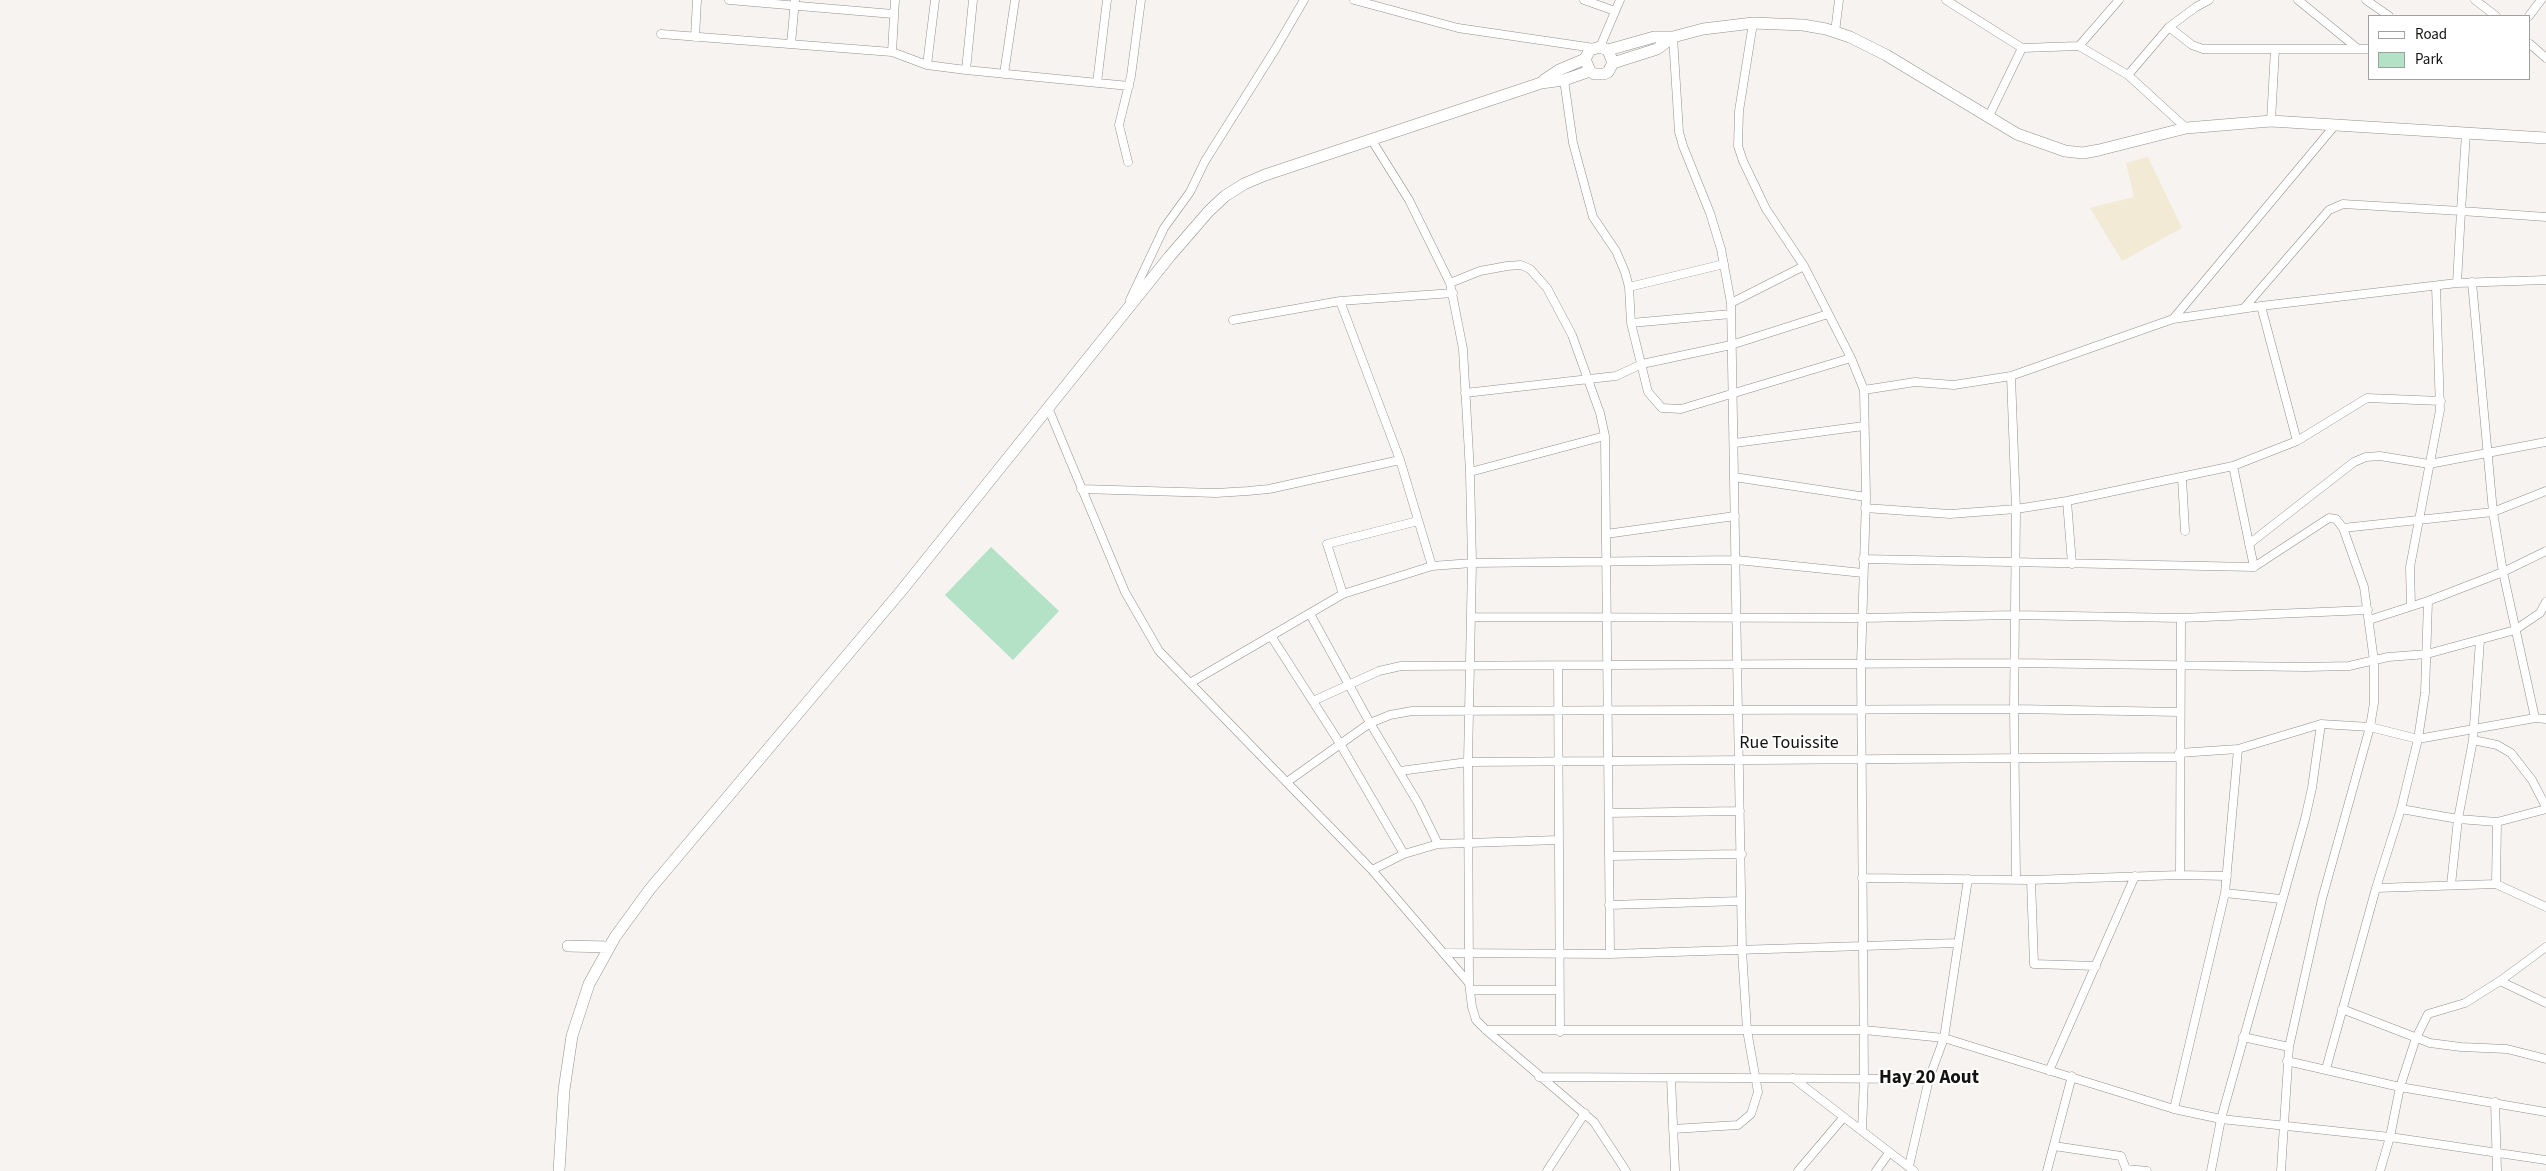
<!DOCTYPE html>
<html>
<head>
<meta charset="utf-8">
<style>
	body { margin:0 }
	#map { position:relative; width:2546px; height:1171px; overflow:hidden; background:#f6f3f0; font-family:"Source Sans 3",sans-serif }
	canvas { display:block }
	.legend { position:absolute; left:2368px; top:15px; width:162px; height:65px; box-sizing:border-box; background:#fff; border:1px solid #a1a0a0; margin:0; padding:6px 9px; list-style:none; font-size:15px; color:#131211 }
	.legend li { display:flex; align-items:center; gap:10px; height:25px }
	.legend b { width:25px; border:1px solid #a1a0a0 }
</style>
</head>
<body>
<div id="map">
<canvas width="2546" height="1171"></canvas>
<ul class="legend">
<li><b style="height:6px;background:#fff"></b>Road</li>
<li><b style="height:14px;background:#b4e2c6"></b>Park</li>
</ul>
</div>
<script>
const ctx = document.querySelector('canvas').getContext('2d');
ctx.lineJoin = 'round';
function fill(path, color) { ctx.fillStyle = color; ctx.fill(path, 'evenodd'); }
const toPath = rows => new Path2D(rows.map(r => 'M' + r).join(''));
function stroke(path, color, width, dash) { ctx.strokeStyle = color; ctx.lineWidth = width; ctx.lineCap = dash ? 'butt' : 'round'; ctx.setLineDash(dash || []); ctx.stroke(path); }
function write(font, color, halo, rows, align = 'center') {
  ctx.font = font + ' "Source Sans 3",sans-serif'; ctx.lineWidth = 4; ctx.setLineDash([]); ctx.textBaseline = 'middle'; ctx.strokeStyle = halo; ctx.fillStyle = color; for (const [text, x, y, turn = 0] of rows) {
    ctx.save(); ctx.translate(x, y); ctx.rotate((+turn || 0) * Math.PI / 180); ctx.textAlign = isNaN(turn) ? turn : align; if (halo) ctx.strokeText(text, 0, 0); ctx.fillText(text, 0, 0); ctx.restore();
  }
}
fill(toPath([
	[2148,157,2182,228,2122,261,2090,208,2134,197,2126,163]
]), '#f2ead4');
fill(toPath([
	[991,547,1059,611,1013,660,945,595]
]), '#b4e2c6');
const street = toPath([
	[729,0,893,14],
	[1354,0,1458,28,1594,48],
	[1584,0,1615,11],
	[1946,0,2022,48,2079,46,2128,75],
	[2298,0,2357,48],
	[2366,0,2389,16],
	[2475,0,2496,16],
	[2529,16,2541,0],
	[1753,23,1739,111,1738,146,1743,161,1766,209,1804,266,1851,358,1864,390,1866,497,1861,664,1864,1078,1862,1131],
	[2169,27,2192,45,2203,49,2370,49],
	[1835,32,1839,0],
	[661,34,892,52,927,65,966,70,973,0],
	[695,37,697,0],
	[1673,37,1679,132,1683,146,1710,213,1721,249,1731,303,1742,950,1747,1030,1758,1092,1751,1114,1738,1125,1673,1129],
	[791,44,795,0],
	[2530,44,2546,58],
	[2079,46,2119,0],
	[1600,47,1620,0],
	[892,52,895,0],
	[927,65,935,0],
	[966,70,1129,86],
	[1004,74,1015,0],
	[1564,80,1573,143,1593,217,1616,251,1625,272,1629,287,1631,323,1648,392,1662,408,1681,409,1851,358],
	[1097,83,1107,0],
	[1988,118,2022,48],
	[2271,121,2275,49],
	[2186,128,2128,75,2169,27,2196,7,2209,0],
	[2466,133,2461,211,2546,217],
	[1371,139,1409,200,1450,283,1463,349,1470,472,1472,563,1468,762,1469,983,1472,1007,1476,1020,1486,1030,1594,1122,1626,1171],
	[1128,162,1119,125,1131,76,1141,0],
	[2472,282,2493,512,2503,572,2535,718],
	[1450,283,1480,271,1507,266,1521,265,1530,269,1547,288,1572,335,1600,413,1605,436,1610,954],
	[1629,287,1724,264],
	[1130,300,1164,228,1190,192,1205,161,1276,48,1304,0],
	[1340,301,1400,460,1432,566],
	[1731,303,1804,266],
	[2261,306,2297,441],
	[2244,308,2329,210,2343,204,2461,211,2457,283],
	[2173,319,2336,124],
	[1233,320,1340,301,1453,293],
	[1631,323,1731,314],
	[2011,376,2016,509,2014,709,2016,879],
	[1864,390,1915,382,1954,385,2011,376,2173,319,2261,306,2457,283,2546,280],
	[1465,393,1616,376,1642,364,1731,345,1828,314],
	[1049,410,1125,592,1159,651,1372,870,1469,983],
	[1735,443,1864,426],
	[2233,466,2254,567],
	[1470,472,1605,436],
	[1734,477,1866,497],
	[2182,478,2185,531],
	[1081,489,1216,493,1248,491,1269,489,1400,460],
	[2067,501,2072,564],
	[1865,508,1950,514,2016,509,2067,501,2233,466,2297,441,2367,398,2441,401],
	[2343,528,2493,512,2546,491],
	[1606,534,1735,516],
	[2249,544,2354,462,2366,457,2380,456,2429,464,2546,442],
	[1863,559,2254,567,2329,518,2336,519,2343,528,2364,587,2374,661,2374,703,2370,727,2322,899,2289,1047,2281,1171],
	[1343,594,1327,544,1418,521],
	[2411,606,2410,567,2440,410,2436,286],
	[1310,614,1370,723,1418,803,1438,844],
	[1471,617,1862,618,2015,615,2181,618,2368,610],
	[2369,620,2428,601,2503,572,2546,551],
	[1271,636,1339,742,1404,854],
	[1558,666,1560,1032],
	[1190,683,1343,594,1432,566,1472,563,1737,560,1863,573],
	[1313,701,1379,671,1401,666,2014,663,2306,667,2349,666,2388,657,2427,654,2515,630,2540,613,2546,602],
	[2473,740,2497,745,2511,753,2532,780,2546,807],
	[2179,753,2238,749,2321,724],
	[1400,771,1468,762,2179,757],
	[1287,782,1370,723,1390,715,1412,711,2014,709,2180,712],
	[2401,809,2458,819,2497,822,2546,809],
	[1609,813,1740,811],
	[1609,856,1742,854],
	[1372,870,1404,854,1438,844,1558,840],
	[2180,875,2181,618],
	[1862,878,2031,880,2180,875,2227,876],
	[2031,880,2034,964,2096,966],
	[2496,884,2497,822],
	[2451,885,2458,819,2473,740,2480,640],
	[2376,888,2496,884,2546,907],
	[2225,893,2281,899],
	[1609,905,1741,901],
	[1445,953,1610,954,1958,943],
	[2500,981,2546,1003],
	[1470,990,1559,990],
	[2342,1009,2430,1043,2461,1047,2507,1049,2546,1059],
	[1486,1030,1864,1030,1944,1038,1968,879],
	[2243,1037,2289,1047],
	[2287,1061,2400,1087,2546,1112],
	[2326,1069,2376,888,2401,809,2418,739,2425,693,2428,601],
	[2049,1071,2135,876],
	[1539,1077,1929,1079],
	[1671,1078,1675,1171],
	[1793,1078,1914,1171],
	[2495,1102,2497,1171],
	[2174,1109,2225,893,2238,749],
	[2054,1146,2121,1156,2126,1169,2147,1171],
	[1909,1166,1929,1079,1944,1038,2174,1109,2221,1119,2390,1137,2546,1160],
	[1547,1171,1585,1113],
	[1798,1171,1843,1118],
	[1876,1171,1889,1153],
	[2047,1171,2072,1076],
	[2211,1171,2221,1119,2305,819,2312,788,2321,724,2370,727,2418,739,2535,718,2546,719],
	[2380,1171,2390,1137,2400,1087,2416,1038,2428,1014,2465,1003,2500,981,2546,947]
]);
const secondary = toPath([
	[1608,50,1654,37,1673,37,1703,29,1753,23,1803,25,1826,29,1850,37,1886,55,2017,134,2065,151,2083,153,2099,150,2186,128,2271,121,2546,138],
	[1613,63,1608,50,1600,47,1590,50,1585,59,1590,71,1594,74,1604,74,1608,72,1613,63,1657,49,1673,37],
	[1544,80,1559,70,1585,59],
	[568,946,609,947],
	[559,1171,564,1090,572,1036,589,984,615,937,650,889,902,590,1170,256,1209,211,1225,196,1244,184,1265,175,1541,83,1564,80,1590,71]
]);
stroke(street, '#93918e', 9);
stroke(secondary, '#93918e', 12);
stroke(street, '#fff', 8);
stroke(secondary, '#fff', 11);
write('18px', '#131211', '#fff', [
	["Rue Touissite",1789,744]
]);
write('bold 19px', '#131211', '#fff', [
	["Hay 20 Aout",1929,1079]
]);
</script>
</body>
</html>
